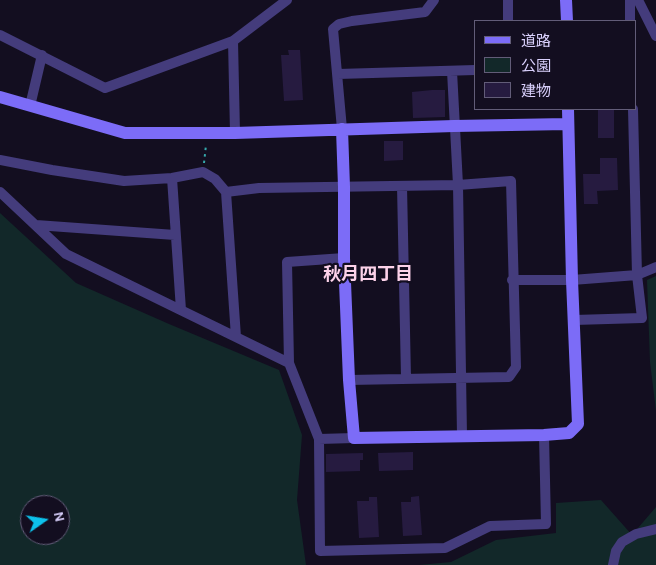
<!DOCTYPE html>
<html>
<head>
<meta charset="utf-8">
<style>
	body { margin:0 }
	#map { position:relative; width:656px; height:565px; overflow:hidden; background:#130e20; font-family:Karla,"Noto Sans JP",sans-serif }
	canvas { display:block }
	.legend { position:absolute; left:474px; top:20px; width:162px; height:90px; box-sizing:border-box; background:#130e20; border:1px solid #625c78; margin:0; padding:6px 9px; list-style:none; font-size:15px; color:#d9d0fc }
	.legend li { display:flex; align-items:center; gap:10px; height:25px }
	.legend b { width:25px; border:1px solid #625c78 }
	.north { position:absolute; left:20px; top:495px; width:50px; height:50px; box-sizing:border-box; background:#130e20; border:1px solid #625c78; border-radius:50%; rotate:77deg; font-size:14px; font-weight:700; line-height:20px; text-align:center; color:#d9d0fc }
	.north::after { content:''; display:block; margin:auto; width:18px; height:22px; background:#0dc1eb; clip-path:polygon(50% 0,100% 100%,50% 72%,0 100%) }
</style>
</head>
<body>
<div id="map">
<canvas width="656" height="565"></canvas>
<ul class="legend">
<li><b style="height:6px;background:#7c6cf7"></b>道路</li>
<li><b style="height:14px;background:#122829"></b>公園</li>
<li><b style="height:14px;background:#261b40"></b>建物</li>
</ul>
<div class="north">N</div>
</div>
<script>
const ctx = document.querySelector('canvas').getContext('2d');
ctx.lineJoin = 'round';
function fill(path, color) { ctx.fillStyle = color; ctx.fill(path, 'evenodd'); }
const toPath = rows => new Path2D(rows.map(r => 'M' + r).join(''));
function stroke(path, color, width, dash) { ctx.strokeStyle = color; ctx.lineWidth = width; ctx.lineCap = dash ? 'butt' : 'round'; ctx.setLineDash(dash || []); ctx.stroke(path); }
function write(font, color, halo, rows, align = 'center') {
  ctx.font = font + ' Karla,"Noto Sans JP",sans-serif'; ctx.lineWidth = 4.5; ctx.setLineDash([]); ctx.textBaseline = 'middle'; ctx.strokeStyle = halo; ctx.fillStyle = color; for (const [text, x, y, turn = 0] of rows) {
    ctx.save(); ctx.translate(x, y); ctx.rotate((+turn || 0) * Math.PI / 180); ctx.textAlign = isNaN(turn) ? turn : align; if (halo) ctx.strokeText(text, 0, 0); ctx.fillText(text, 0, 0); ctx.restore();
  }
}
fill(toPath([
	[0,213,76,283,169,324,279,370,302,435,297,500,306,565,0,565],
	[30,505,60,505,60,535,30,535],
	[656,276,656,411,650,362,647,280],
	[601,500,632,535,656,507,656,565,419,565,451,562,496,540,556,533,556,503]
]), '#122829');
fill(toPath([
	[288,50,300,50,303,100,284,101,281,55,289,55],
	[432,90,445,90,445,117,413,118,412,92],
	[598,109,614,109,614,138,598,138],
	[384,141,403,141,403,160,384,161],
	[600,158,617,158,618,190,597,191,598,204,584,204,583,174,600,174],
	[413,452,413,470,379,471,378,453],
	[363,453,363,460,360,460,360,471,326,472,326,454],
	[419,496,422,535,403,536,401,502,411,502,411,497],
	[369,497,377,497,379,537,359,538,357,501,369,501]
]), '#261b40');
stroke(toPath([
	[204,163,206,145]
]), '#35a8ab', 2, [2.5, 4]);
stroke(toPath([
	[630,0,630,21],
	[638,0,656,36],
	[508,21,508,0],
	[0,35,105,88,233,41,287,0],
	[233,41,235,133],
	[452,71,458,185,462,436],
	[338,74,475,70],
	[30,106,42,55],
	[342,129,333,29,339,24,352,21,425,12,434,0],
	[0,160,52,170,124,181,172,178,203,172,215,179,226,192,236,337],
	[172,178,181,310],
	[402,186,406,378],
	[0,192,66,254,289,363],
	[226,192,259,188,458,185,511,181,516,367,509,377,349,380],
	[36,225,175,235],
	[344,258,287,262,289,363,319,439,320,551,445,548,490,526,546,524,544,435],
	[512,280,572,280,637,275,656,267],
	[574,320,642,318,637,275,633,109],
	[319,439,354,438],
	[613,565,616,551,622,542,636,534,656,529]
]), '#443c7c', 10);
stroke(toPath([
	[566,0,567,21],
	[0,97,125,133,235,133,454,126,567,124],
	[342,129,344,187,344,258,349,380,354,438,544,435,569,433,578,424,572,280,568,109]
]), '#7c6cf7', 12);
write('bold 18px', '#fcd2e9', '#130e20', [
	["秋月四丁目",368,275]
]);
</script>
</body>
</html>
